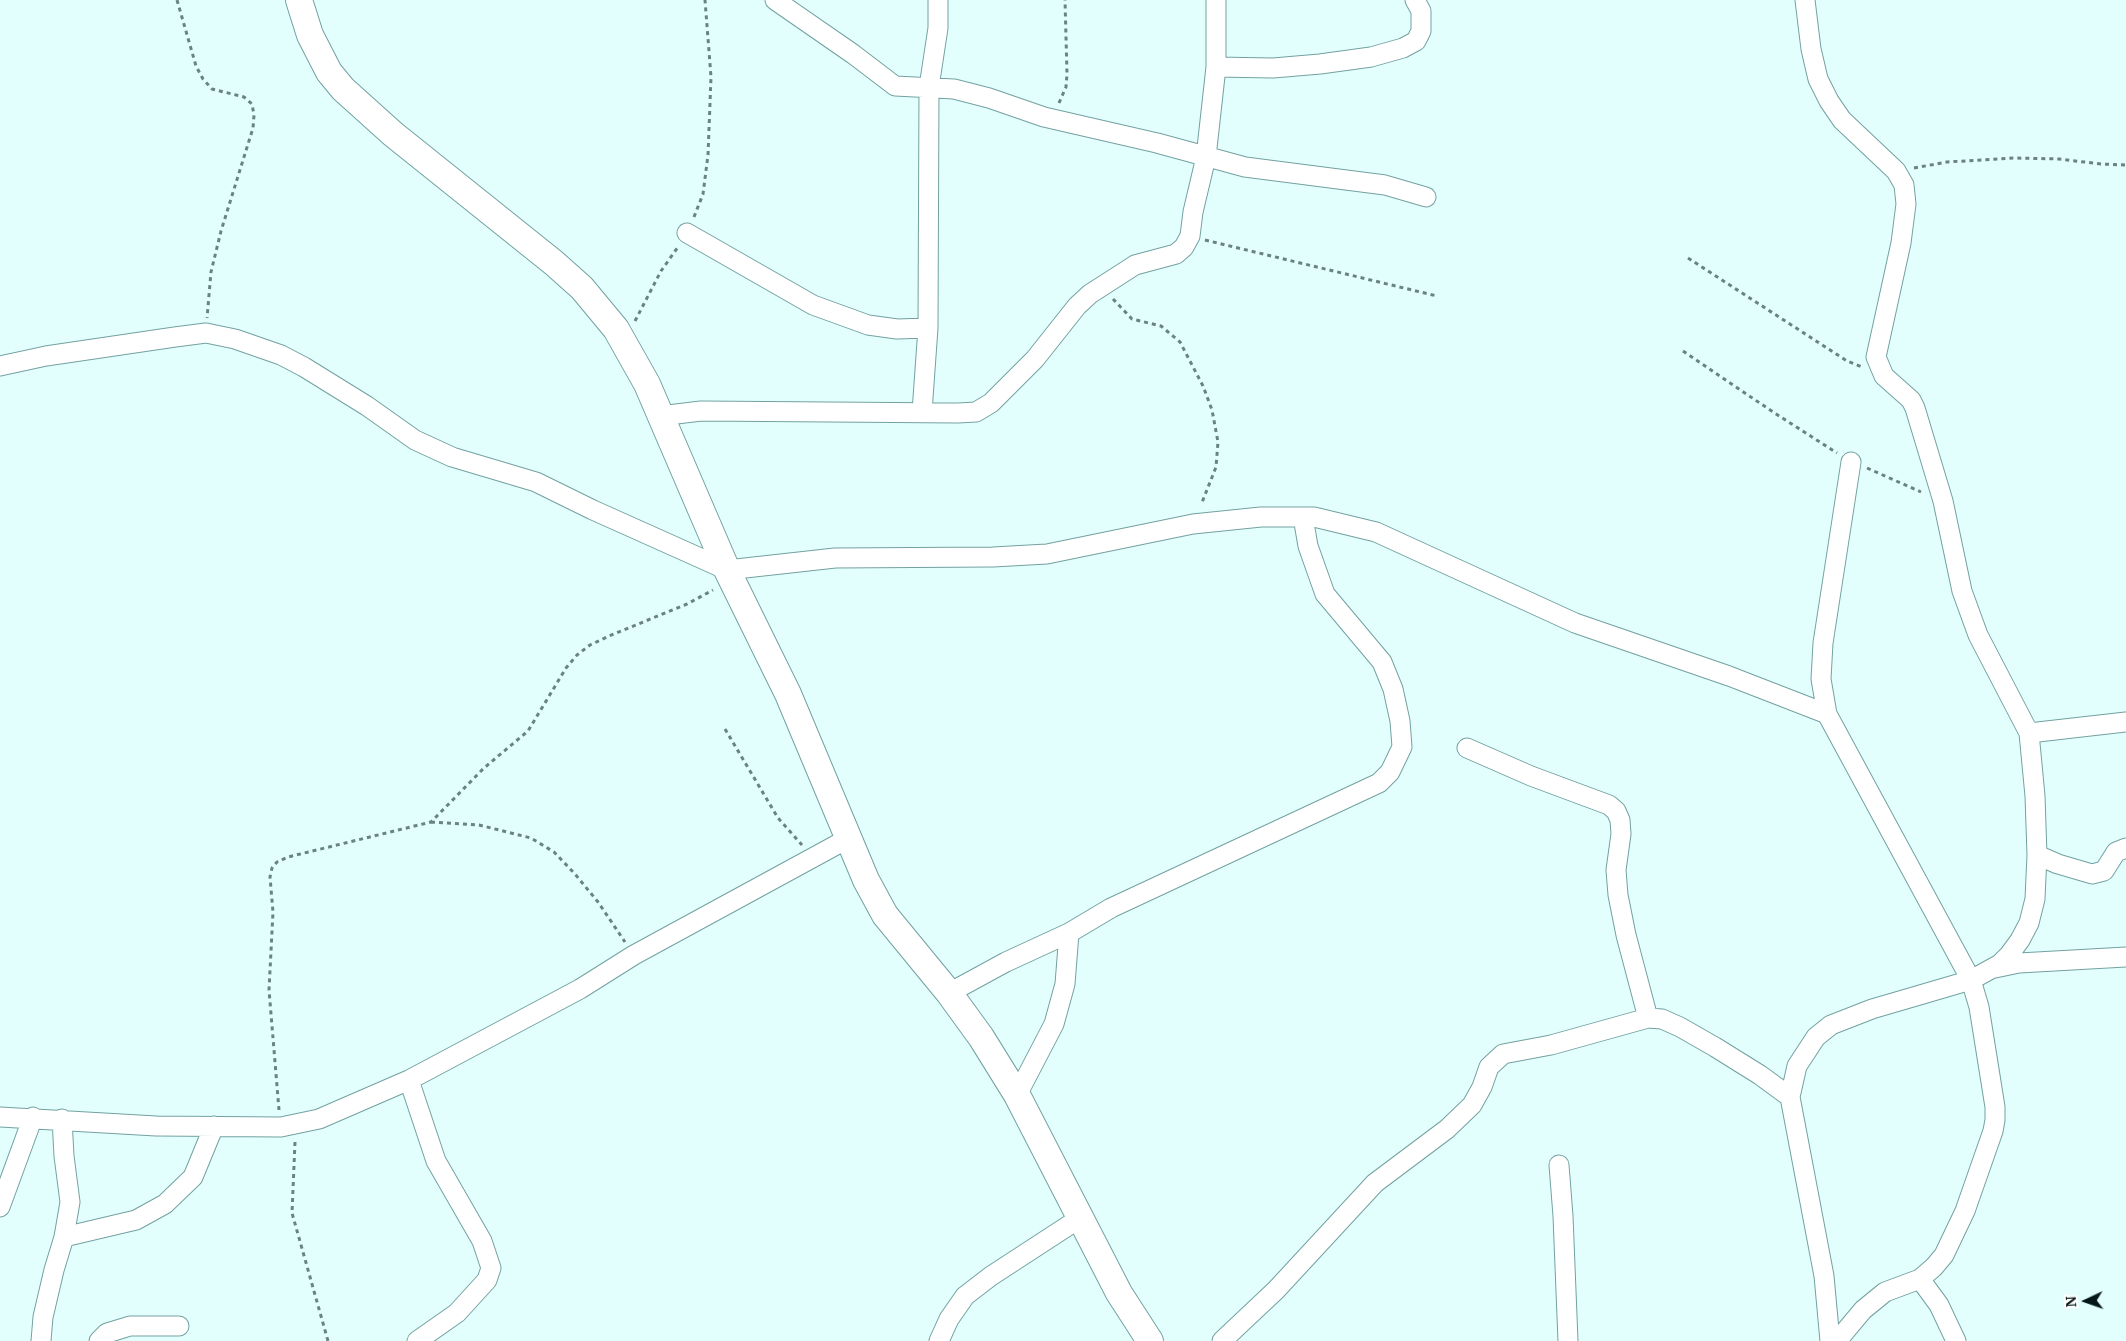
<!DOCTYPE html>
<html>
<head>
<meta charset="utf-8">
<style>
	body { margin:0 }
	#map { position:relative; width:2126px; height:1341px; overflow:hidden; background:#e2fffe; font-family:Merriweather,serif }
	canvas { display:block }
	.north { position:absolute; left:2061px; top:1276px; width:50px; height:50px; -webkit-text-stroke:4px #fff; paint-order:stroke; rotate:267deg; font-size:14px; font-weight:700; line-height:20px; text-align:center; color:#051717 }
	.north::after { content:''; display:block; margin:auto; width:18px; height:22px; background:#051717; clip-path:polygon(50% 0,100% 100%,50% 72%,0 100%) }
</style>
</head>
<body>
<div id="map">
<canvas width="2126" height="1341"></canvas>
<div class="north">N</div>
</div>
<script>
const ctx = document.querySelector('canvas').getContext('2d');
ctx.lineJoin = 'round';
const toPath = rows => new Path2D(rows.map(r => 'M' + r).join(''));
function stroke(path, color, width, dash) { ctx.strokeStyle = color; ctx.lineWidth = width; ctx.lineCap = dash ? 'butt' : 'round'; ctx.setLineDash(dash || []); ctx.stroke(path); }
const street = toPath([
	[775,0,853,54,895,86,954,89,989,98,1044,117,1157,143,1245,167,1385,185,1426,197],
	[1805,0,1811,49,1818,79,1829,101,1842,120,1896,171,1904,185,1906,204,1901,243,1876,357,1884,376,1911,400,1915,408,1943,501,1962,591,1978,635,2029,733,2035,796,2037,855,2035,899,2029,923,2020,940,2009,955,2000,964,1971,980,1872,1009,1831,1025,1816,1037,1797,1066,1790,1097,1824,1276,1830,1341],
	[1216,67,1273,68,1320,64,1371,57,1403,48,1416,41,1421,31,1421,11,1415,0],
	[687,233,813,305,868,325,897,329,928,328],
	[0,366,46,356,175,337,206,333,235,339,281,355,304,367,367,406,415,440,452,457,536,482,593,510,727,570,835,558,993,557,1047,554,1193,524,1261,517,1314,517,1376,532,1575,623,1729,676,1827,714],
	[922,412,928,328,929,87,938,28,938,0],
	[660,416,701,411,958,413,976,412,991,403,1035,359,1077,306,1090,294,1135,265,1176,254,1184,247,1190,236,1193,212,1206,157,1216,67,1216,0],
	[2029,733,2126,722],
	[1467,748,1531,776,1609,805,1616,811,1620,820,1621,834,1616,870,1618,895,1626,935,1648,1018],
	[2037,855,2058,864,2092,874,2104,871,2116,852,2126,848],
	[1995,968,2019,963,2126,957],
	[949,993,1006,962,1069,933,1111,908,1379,783,1390,772,1402,747,1400,721,1393,689,1382,662,1325,594,1308,546,1303,517],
	[409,1080,436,1161,482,1241,491,1268,487,1280,457,1313,417,1341],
	[1017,1095,1054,1024,1065,984,1069,933],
	[0,1117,156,1126,281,1127,319,1119,409,1080,580,989,634,955,849,838],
	[1559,1165,1563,1216,1568,1341],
	[0,1207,33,1117],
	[64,1237,136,1220,165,1204,193,1177,214,1126],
	[1920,1279,1939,1305,1956,1341],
	[41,1341,43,1317,54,1270,64,1237,70,1202,64,1156,62,1119],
	[99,1341,107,1333,130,1326,179,1326],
	[939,1341,949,1319,965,1296,991,1276,1080,1218],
	[1222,1341,1276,1290,1375,1183,1447,1129,1472,1105,1482,1087,1489,1067,1503,1054,1551,1045,1648,1018,1662,1019,1680,1027,1715,1047,1760,1075,1790,1097],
	[1837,1341,1863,1310,1885,1292,1920,1279,1934,1267,1944,1255,1965,1211,1993,1131,1995,1120,1995,1107,1979,1007,1971,980,1827,714,1821,679,1823,643,1851,462]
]);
const secondary = toPath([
	[299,0,310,35,329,72,343,89,393,134,554,263,582,288,616,329,647,384,727,570,788,694,866,880,885,915,949,993,981,1037,1017,1095,1119,1293,1150,1341]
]);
stroke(street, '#73a1a1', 21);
stroke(secondary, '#73a1a1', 28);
stroke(toPath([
	[177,0,196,66,203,79,212,89,244,97,252,104,254,115,253,128,221,231,211,272,207,318],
	[1059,103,1066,87,1067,74,1065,0],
	[1914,168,1947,162,2014,158,2059,159,2101,164,2126,165],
	[694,217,703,194,708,155,711,77,705,0],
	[1205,240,1437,296],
	[1688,258,1847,361,1862,367],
	[1113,299,1132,319,1161,326,1180,342,1203,386,1212,410,1218,442,1216,467,1201,505],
	[635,321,661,271,678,247],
	[1683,351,1773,412,1837,453],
	[1867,468,1921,492],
	[725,729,778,818,802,845],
	[431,822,479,825,531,838,554,852,575,874,598,902,625,942],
	[279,1110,269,990,273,912,270,877,272,868,277,862,288,857,431,822,484,768,528,731,566,668,577,655,590,645,609,636,687,604,713,590],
	[295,1142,292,1213,328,1341]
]), '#6b8281', 3, [4, 4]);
stroke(street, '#fff', 19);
stroke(secondary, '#fff', 26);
</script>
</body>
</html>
